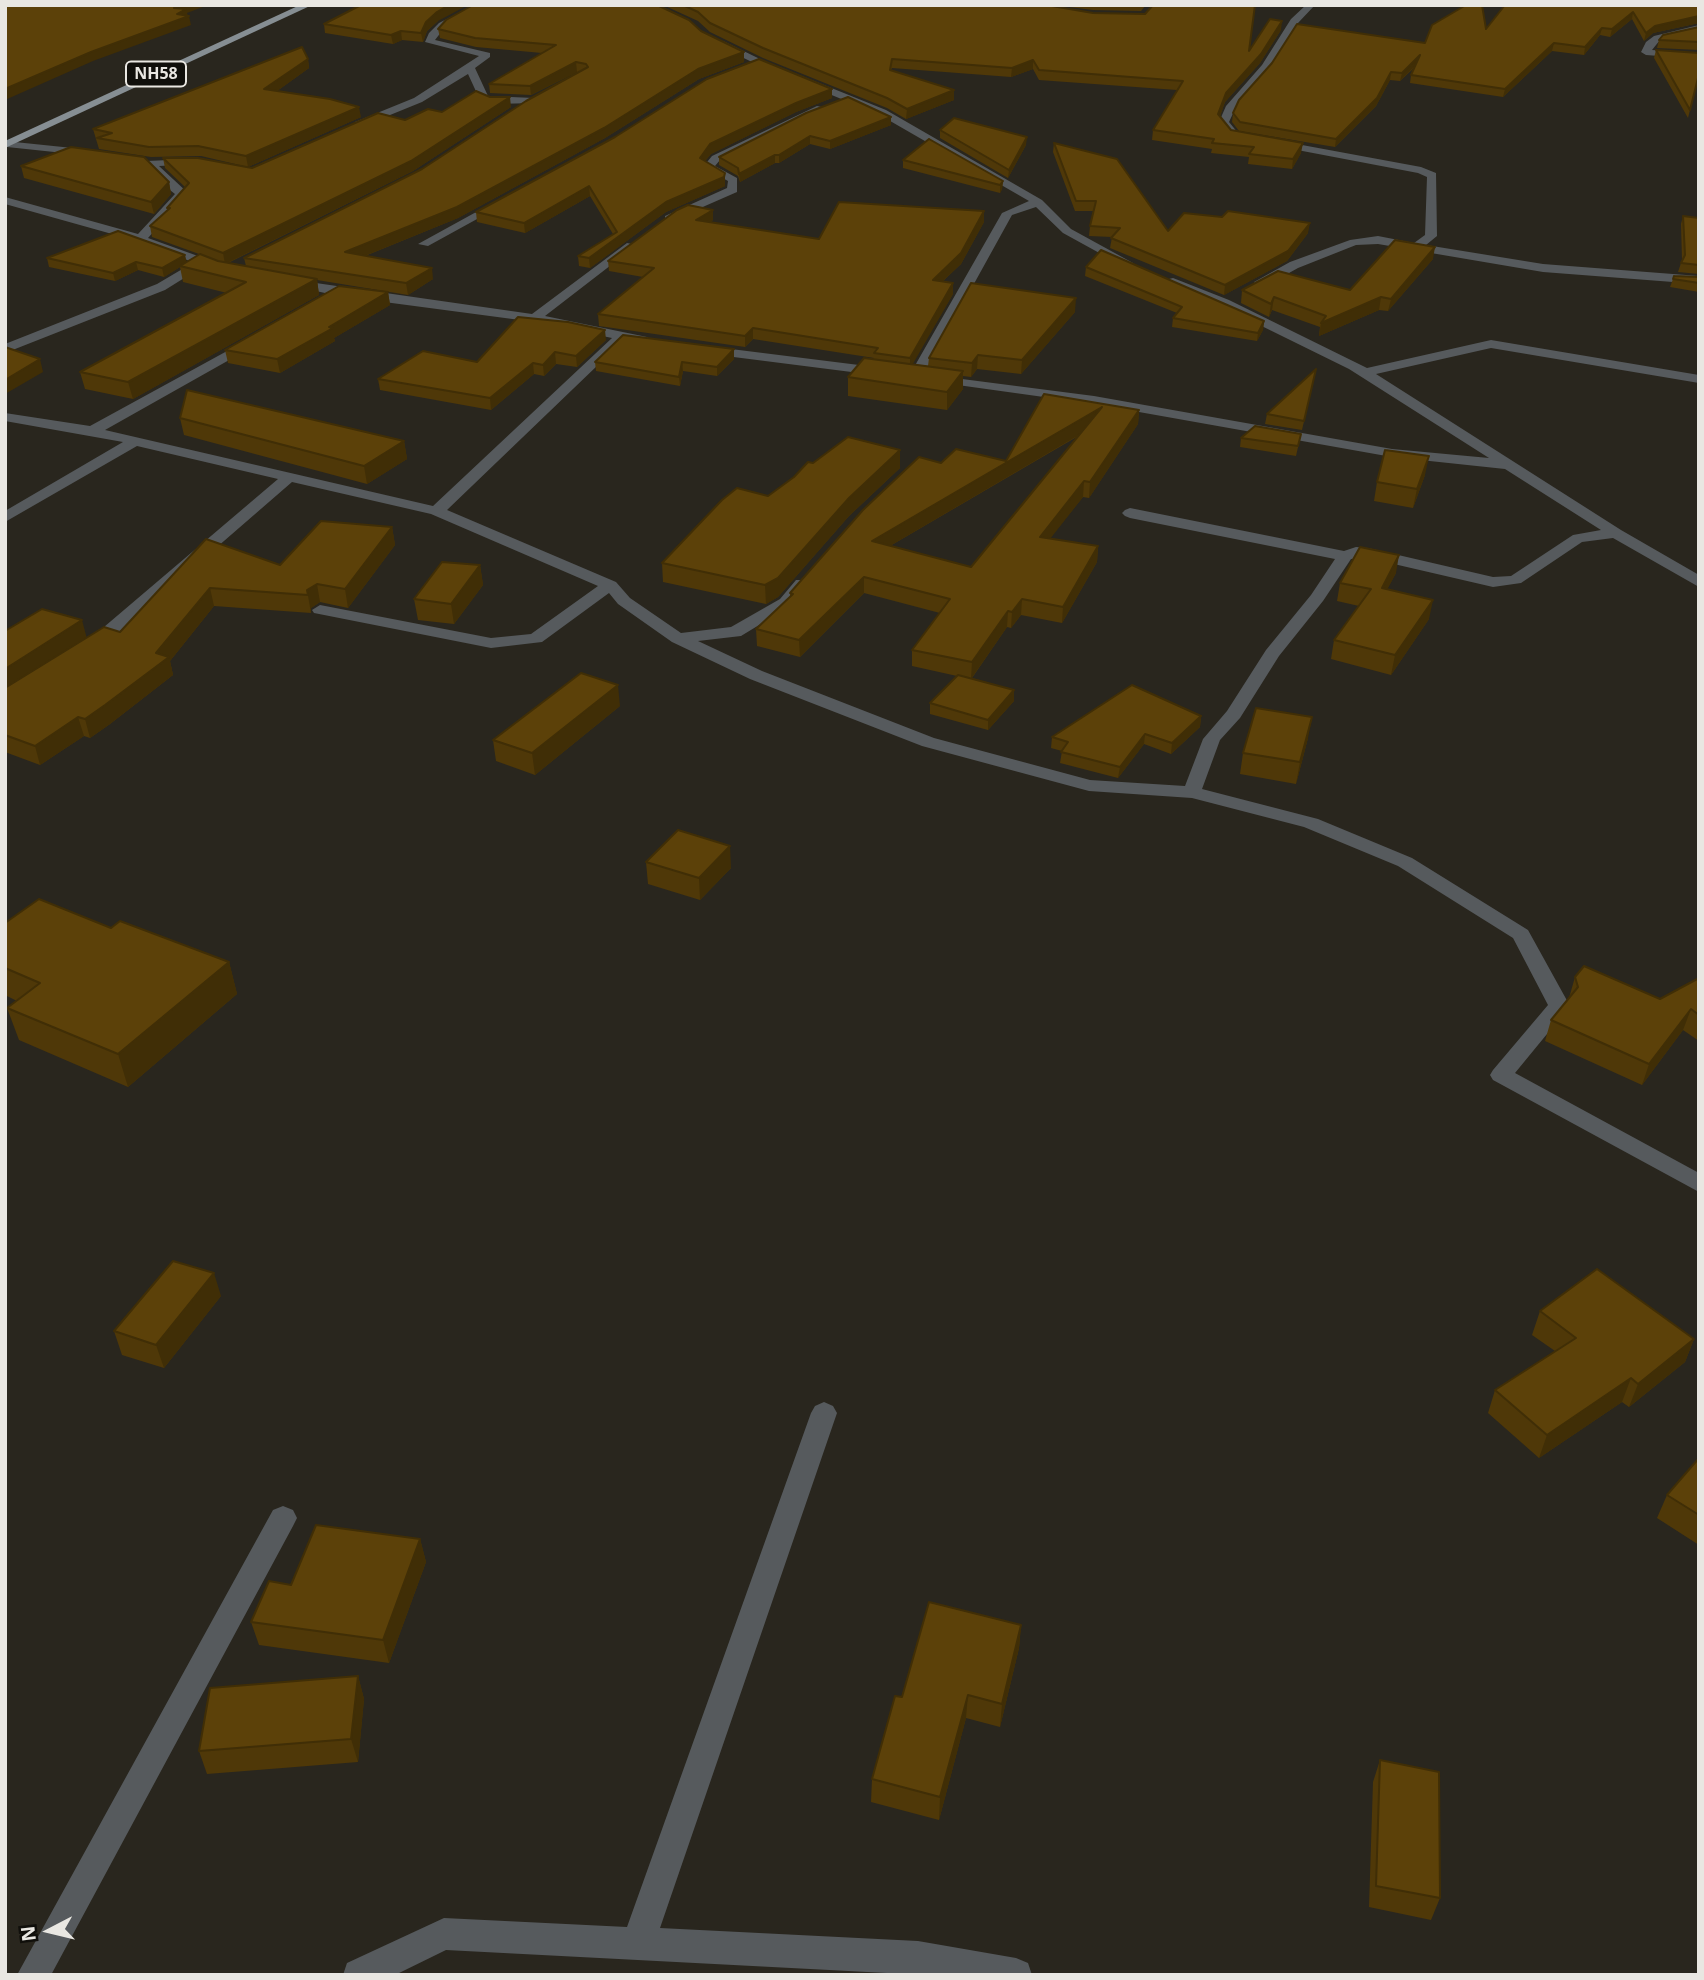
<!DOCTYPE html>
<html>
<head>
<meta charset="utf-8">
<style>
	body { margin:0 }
	#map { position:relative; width:1704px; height:1980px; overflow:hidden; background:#29261e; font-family:"Noto Sans",sans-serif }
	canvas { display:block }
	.frame { position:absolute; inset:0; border:7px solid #e9e7e2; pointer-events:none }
	.north { position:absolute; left:14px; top:1896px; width:70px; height:70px; -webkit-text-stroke:5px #100f0b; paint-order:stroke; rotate:263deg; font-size:19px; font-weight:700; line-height:28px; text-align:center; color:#e9e7e2 }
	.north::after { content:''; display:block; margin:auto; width:24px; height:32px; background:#e9e7e2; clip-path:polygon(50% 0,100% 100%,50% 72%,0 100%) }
</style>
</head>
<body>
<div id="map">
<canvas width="1704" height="1980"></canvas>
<div class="frame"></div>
<div class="north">N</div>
</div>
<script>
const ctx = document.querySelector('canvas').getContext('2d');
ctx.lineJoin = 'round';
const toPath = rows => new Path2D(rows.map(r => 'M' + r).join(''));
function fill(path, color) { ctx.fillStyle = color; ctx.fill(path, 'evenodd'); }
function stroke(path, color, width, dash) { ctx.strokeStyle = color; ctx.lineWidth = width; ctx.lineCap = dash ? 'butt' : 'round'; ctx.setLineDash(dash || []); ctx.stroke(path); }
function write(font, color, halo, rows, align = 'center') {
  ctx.font = font + ' "Noto Sans",sans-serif'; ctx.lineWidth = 5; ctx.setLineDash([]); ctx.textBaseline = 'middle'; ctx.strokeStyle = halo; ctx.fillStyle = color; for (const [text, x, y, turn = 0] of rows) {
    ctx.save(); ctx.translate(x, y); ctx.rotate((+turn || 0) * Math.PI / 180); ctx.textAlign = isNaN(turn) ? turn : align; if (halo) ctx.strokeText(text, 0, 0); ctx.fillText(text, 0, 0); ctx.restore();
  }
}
fill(toPath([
	[201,258,207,262,205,265,165,290,5,353,5,344,157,284,201,258]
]), '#565a5d');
fill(toPath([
	[474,5,485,5,445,27,435,40,490,53,490,57,475,68,488,96,534,98,538,99,538,103,492,104,480,100,468,74,422,102,363,126,355,126,355,122,414,98,479,56,425,42,429,33,439,23,474,5],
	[1306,5,1315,5,1298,23,1269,69,1236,107,1229,122,1238,133,1249,137,1244,140,1230,137,1219,122,1226,106,1262,65,1291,19,1306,5],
	[1699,25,1699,31,1660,40,1652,50,1699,53,1699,59,1646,55,1641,52,1646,42,1654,36,1699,25],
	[717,41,723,41,762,60,886,110,1042,200,1071,229,1133,263,1123,266,1063,233,1036,207,1012,215,923,376,916,380,911,379,909,376,1002,213,1029,201,878,114,756,64,717,45,717,41],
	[817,106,826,108,720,160,715,166,737,178,737,192,673,220,665,220,665,216,727,188,728,181,703,167,712,156,817,106],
	[1275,140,1421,167,1436,173,1437,236,1426,245,1543,264,1699,276,1699,284,1543,272,1378,244,1356,245,1298,268,1262,288,1254,288,1254,282,1290,262,1350,240,1378,236,1414,243,1425,235,1427,177,1418,173,1271,145,1270,143,1275,140],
	[5,141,92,150,97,153,92,156,7,147,5,141],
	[192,159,197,162,196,164,159,166,188,193,148,238,220,264,220,270,216,271,137,241,5,204,5,197,138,234,175,194,166,187,147,165,147,161,192,159],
	[498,200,508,202,428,246,418,244,498,200],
	[627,243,637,245,545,316,647,337,653,341,647,345,624,340,447,510,616,582,630,598,681,633,731,627,780,599,796,580,808,580,810,583,792,605,741,636,698,641,762,671,934,738,1090,780,1185,786,1203,739,1227,711,1266,650,1311,595,1335,559,1130,518,1125,516,1122,513,1125,510,1130,508,1344,551,1356,547,1368,548,1493,577,1511,576,1573,535,1601,530,1505,469,1392,457,1094,404,936,382,931,381,931,375,1094,396,1392,449,1489,458,1349,369,1221,306,1169,285,1169,279,1173,278,1229,300,1367,368,1491,340,1699,375,1699,383,1491,348,1376,374,1621,530,1699,575,1699,587,1613,538,1582,542,1521,583,1493,587,1368,558,1351,559,1323,601,1279,656,1240,718,1220,740,1202,789,1318,819,1412,858,1528,930,1570,1006,1515,1073,1699,1173,1699,1192,1493,1080,1490,1075,1493,1070,1548,1005,1513,938,1398,866,1304,827,1192,798,1089,791,922,746,750,679,672,642,618,604,609,593,542,642,491,648,314,613,312,610,320,605,491,638,531,634,598,586,431,514,292,482,96,652,90,653,84,652,82,648,84,644,278,479,137,446,5,522,5,511,123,442,5,421,5,413,90,426,249,339,255,343,254,346,105,430,433,506,612,338,535,322,339,296,288,285,288,279,532,314,627,243],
	[707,346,883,368,890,372,883,376,702,353,702,347,707,346],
	[824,1402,833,1406,837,1413,660,1928,918,1941,1016,1958,1028,1963,1032,1975,925,1975,446,1950,395,1975,343,1975,347,1963,444,1918,627,1927,811,1413,815,1406,824,1402],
	[283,1506,293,1510,297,1518,293,1526,51,1975,17,1975,273,1510,283,1506]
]), '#565a5d');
fill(toPath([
	[300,5,312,5,5,148,5,141,300,5]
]), '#868e93');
fill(toPath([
	[663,5,1046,5,1249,51,1281,30,1260,63,1225,102,1220,116,1231,130,1301,153,1292,169,1248,164,1249,157,1211,153,1212,149,1152,140,1153,130,1177,90,1039,80,1033,69,1011,77,892,68,891,70,954,90,954,100,906,119,887,108,763,58,710,32,698,21],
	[1053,5,1146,5,1141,11,1093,10],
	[1699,5,1699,23,1653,33,1644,41,1632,19,1610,37,1600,35,1584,55,1552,51,1503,97,1410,83,1411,75,1415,67,1400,81,1390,80,1376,106,1335,147,1239,131,1232,122,1233,113,1425,43,1486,29],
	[438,21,427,31,423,42,402,40,393,44,325,33,324,24],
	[1699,27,1699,50,1657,48,1659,40],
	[438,29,701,31,744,52,744,62,699,79,605,138,458,218,365,256,433,279,408,295,317,280,319,295,133,399,85,389,80,372,227,293,183,282,180,267,164,277,138,270,115,281,49,267,47,258,187,262,199,254,152,237,150,226,168,210,167,208,185,187,165,168,163,158,252,168,405,120,442,112,511,107,413,171,228,263,246,266,244,258,422,169,579,72,577,72,531,95,490,93,489,84,542,53,476,47,440,38],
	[1656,50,1699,74,1688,118,1654,58],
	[308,59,309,68,277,91,361,117,248,167,201,156,151,157,99,149,93,129],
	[832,89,832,98,796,112,711,154,705,161,725,182,725,186,666,212,590,268,579,266,578,256,613,234,590,196,525,233,477,222,476,212],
	[891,117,891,125,830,149,810,144,779,163,775,163,740,182,738,176,719,165,719,157],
	[940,130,1026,145,1008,178,940,138],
	[1054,143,1168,231,1308,233,1287,261,1224,295,1110,248,1112,237,1089,236,1090,226,1094,211,1075,211,1053,152],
	[903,160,1003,181,1002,189,1000,193,903,168],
	[21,166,169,182,171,194,154,214,24,178],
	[984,211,984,222,961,264,943,281,953,294,912,364,928,366,929,358,1075,312,1021,374,977,369,971,377,963,376,963,389,947,410,848,396,848,377,874,358,753,339,745,347,599,326,598,314,643,277,609,271,608,261,713,220,711,222,819,239],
	[1683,216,1699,218,1699,274,1678,272,1682,260,1681,224],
	[1433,259,1388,311,1379,310,1319,336,1320,327,1272,310,1269,317,1241,303,1242,290,1350,290],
	[1086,267,1264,321,1263,330,1257,341,1172,327,1173,318,1177,313,1085,276],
	[1699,277,1699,292,1670,287,1673,279],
	[388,292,390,305,334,338,335,341,280,373,228,363,225,350],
	[606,340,577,367,556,364,544,376,534,374,491,410,380,390,378,379],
	[734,359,717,376,683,371,680,386,596,371,595,362],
	[1314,378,1302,430,1265,424,1267,414],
	[1139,410,1138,424,1089,498,1083,497,1050,538,1098,546,1097,562,1062,623,1021,615,1011,628,1007,627,972,678,1014,690,1014,701,988,730,930,714,930,703,957,676,912,666,912,650,940,613,864,593,800,657,757,646,756,629,790,597,790,593,941,463,1006,461],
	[1080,435,971,567,890,546],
	[180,418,404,441,407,459,367,484,184,435],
	[1301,434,1296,456,1240,447,1241,438],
	[900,450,900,468,849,516,778,597,766,604,663,582,662,563,768,496,813,463],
	[1425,475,1413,508,1374,501,1377,482],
	[392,527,395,545,348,608,320,602,311,608,311,613,214,606,170,661,173,675,110,724,90,738,84,736,40,765,5,752,5,631,86,637,120,632,206,539,280,565],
	[480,565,483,585,454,624,418,620,414,599],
	[1396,573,1387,589,1429,619,1391,675,1331,659,1334,640,1359,606,1337,601,1340,583],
	[620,706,535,775,496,761,493,740],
	[1201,716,1200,727,1171,754,1144,744,1118,778,1060,763,1062,751,1051,748,1052,737],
	[1308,738,1296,784,1240,774,1243,753],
	[646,862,731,868,700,900,648,884],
	[5,923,111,928,229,962,237,994,128,1087,19,1040,7,1008,17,1001,5,995],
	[1575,977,1660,999,1699,978,1699,1041,1683,1030,1642,1085,1545,1041,1551,1020,1569,998],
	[221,1296,164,1368,122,1355,114,1331],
	[1540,1311,1694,1339,1685,1362,1629,1407,1622,1402,1539,1458,1488,1413,1495,1390,1555,1351,1532,1335],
	[1699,1458,1699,1545,1657,1518,1667,1495],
	[420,1539,426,1562,389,1663,259,1645,251,1622,291,1585],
	[1021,1625,1019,1648,1000,1727,966,1718,939,1820,871,1802,872,1779,902,1697],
	[358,1676,364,1699,358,1762,207,1774,199,1751],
	[1380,1760,1440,1898,1431,1920,1369,1907,1373,1782]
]), '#4f3808');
fill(toPath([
	[181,5,208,5,187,13,188,16,189,16,191,25,93,61,5,100,5,89],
	[449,5,468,5,438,21,427,31,423,42,421,33,426,22,437,12],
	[1633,12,1632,19,1610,37,1612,29],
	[1699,16,1699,23,1653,33,1644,41,1646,33,1655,26],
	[1282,21,1281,30,1260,63,1225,102,1217,124,1218,114,1226,93],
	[1602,28,1600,35,1584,55,1585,47],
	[401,31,402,40,393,44,391,35],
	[1554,43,1552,51,1503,97,1505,89],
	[744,52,744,62,699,79,605,138,458,218,347,263,345,252,698,69],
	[1420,55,1418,63,1400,81,1402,73],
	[308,59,309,68,266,99,264,89],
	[1033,60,1033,69,1011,77,1012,68],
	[576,62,577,72,531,95,530,86],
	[1391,72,1390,80,1376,106,1335,147,1336,139],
	[832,89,832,98,796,112,711,154,700,167,700,158,710,144,796,103],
	[954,90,954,100,906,119,907,109],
	[510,97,511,107,413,171,225,264,223,253],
	[359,107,361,117,248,167,246,156],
	[891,117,891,125,830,149,830,141],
	[810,136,810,144,779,163,779,155],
	[1027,137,1026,145,1008,178,1009,170],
	[1303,143,1301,153,1292,169,1293,159],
	[775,155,775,163,740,182,739,174],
	[725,173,725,186,666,212,590,268,589,258,666,202],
	[1003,181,1002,189,1000,193,1000,185],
	[169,182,171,194,154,214,151,202],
	[589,186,590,196,525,233,524,223],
	[713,210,713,220,696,230,696,220],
	[984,211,984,222,961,264,933,290,933,280],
	[1310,223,1308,233,1287,261,1224,295,1225,285],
	[1435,247,1433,259,1388,311,1391,299],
	[185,255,187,263,180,266,180,267,164,277,162,268],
	[136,262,138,270,115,281,113,273],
	[432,268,433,279,408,295,406,283],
	[317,279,319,295,133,399,128,382],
	[953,283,953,294,910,369,910,358],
	[388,292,390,305,334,338,335,341,280,373,277,359],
	[1274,297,1272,310,1269,317,1271,304],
	[1381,297,1379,310,1319,336,1321,323],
	[1076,298,1075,312,1021,374,1022,360],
	[1264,321,1263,330,1257,341,1258,333],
	[753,328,753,339,745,347,745,336],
	[605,330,606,340,577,367,576,356],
	[734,349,734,359,717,376,717,367],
	[555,352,556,364,544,376,543,365],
	[978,355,977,369,971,377,972,363],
	[40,359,43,372,5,394,5,380],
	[682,362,683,371,680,386,679,377],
	[533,363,534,374,491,410,490,398],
	[963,371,963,389,947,410,947,392],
	[1102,407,1101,422,871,557,872,541],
	[1139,410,1138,424,1089,498,1090,482],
	[404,441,407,459,367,484,364,466],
	[900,450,900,468,849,516,778,597,766,604,765,585,849,498],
	[1429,456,1425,475,1413,508,1417,489],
	[1084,481,1083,497,1039,553,1040,537],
	[392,527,395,545,348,608,345,589],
	[1098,546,1097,562,1062,623,1063,607],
	[1399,555,1396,573,1378,607,1382,588],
	[480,565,483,585,454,624,451,604],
	[864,577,864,593,800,657,799,640],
	[317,584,320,602,311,608,311,613,307,590],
	[210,588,214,606,170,661,173,675,110,724,90,738,85,719,156,653],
	[1022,599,1021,615,1011,628,1012,612],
	[1433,600,1429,619,1391,675,1395,655],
	[1008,611,1007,627,971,679,972,662],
	[82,620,87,639,5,692,5,669],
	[618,685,620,706,535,775,532,753],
	[1014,690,1014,701,988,730,988,720],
	[1201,716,1200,727,1171,754,1172,743],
	[78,717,84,736,40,765,35,746],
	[1312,717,1308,738,1296,784,1300,762],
	[1145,734,1144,744,1118,778,1120,767],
	[730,846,731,868,700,900,699,878],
	[229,962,237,994,128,1087,118,1054],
	[1691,1009,1683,1030,1642,1085,1649,1064],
	[214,1273,221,1296,164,1368,156,1345],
	[1694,1339,1685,1362,1629,1407,1638,1384],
	[1631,1378,1622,1402,1539,1458,1547,1435],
	[420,1539,426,1562,389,1663,383,1640],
	[1021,1625,1019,1648,1000,1727,1002,1704],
	[358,1676,364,1699,358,1762,351,1739],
	[968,1695,966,1718,939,1820,940,1797]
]), '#402e06');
const building = toPath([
	[5,5,181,5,174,8,186,9,177,14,189,16,91,52,5,89,5,5],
	[361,5,449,5,437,12,426,22,421,33,401,31,391,35,324,24,361,5],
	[473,5,657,5,689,20,701,31,744,52,698,69,604,128,457,207,345,252,432,268,406,283,244,258,422,169,526,101,588,67,586,64,576,62,530,86,489,84,556,45,475,38,438,29,446,20,473,5],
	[683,5,1046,5,1093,13,1145,14,1153,5,1255,5,1249,51,1270,19,1282,21,1261,54,1226,93,1218,114,1231,130,1303,143,1293,159,1249,154,1254,147,1212,143,1214,139,1153,130,1183,81,1039,70,1033,60,1012,68,892,59,890,70,954,90,907,109,887,98,763,48,710,23,698,12,683,5],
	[1466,5,1482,5,1486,29,1505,5,1699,5,1699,16,1655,26,1646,33,1633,12,1612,29,1602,28,1585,47,1554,43,1505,89,1411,75,1420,55,1402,73,1391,72,1377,98,1336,139,1240,122,1233,113,1239,100,1272,63,1297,24,1425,43,1432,25,1466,5],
	[1699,27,1699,42,1659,40,1663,35,1699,27],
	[302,47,308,59,264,89,330,99,359,107,246,156,198,146,149,147,97,138,112,133,93,129,302,47],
	[1656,50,1699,53,1699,74,1690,110,1656,50],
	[759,59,832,89,796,103,710,144,700,158,725,173,724,177,666,202,589,258,578,256,617,232,589,186,524,223,476,212,615,137,707,79,759,59],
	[476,91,490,97,510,97,411,161,223,253,150,226,170,208,167,208,189,183,163,158,198,158,252,168,378,113,405,120,428,109,442,112,476,91],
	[848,97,891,117,830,141,810,136,779,155,775,155,739,174,738,168,719,157,806,113,848,97],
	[954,118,1027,137,1009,170,940,130,954,118],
	[929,139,1003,181,1000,185,903,160,929,139],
	[1054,143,1117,159,1168,231,1184,213,1222,217,1228,211,1310,223,1288,251,1225,285,1111,238,1120,228,1090,226,1096,201,1076,201,1054,143],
	[71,147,144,157,169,182,151,202,21,166,71,147],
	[839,202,984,211,961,253,933,280,953,283,910,358,874,353,878,348,753,328,745,336,598,314,654,268,608,261,677,210,688,205,713,210,696,220,819,239,839,202],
	[1683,216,1699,218,1699,265,1681,263,1685,255,1683,216],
	[118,231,185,255,162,268,136,262,113,273,47,258,118,231],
	[1395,240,1435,247,1391,299,1381,297,1321,323,1326,316,1274,297,1271,304,1242,290,1278,271,1350,290,1395,240],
	[1101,250,1264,321,1258,333,1173,318,1182,307,1086,267,1101,250],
	[200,254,218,261,317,279,128,382,80,372,246,282,180,266,200,254],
	[1674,276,1699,277,1699,283,1673,279,1674,276],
	[971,283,1076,298,1022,360,978,355,972,363,929,358,971,283],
	[339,286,388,292,329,327,333,328,277,359,225,350,339,286],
	[518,317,568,322,605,330,576,356,555,352,543,365,533,363,490,398,378,379,423,351,477,362,518,317],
	[623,335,734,349,717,367,682,362,679,377,595,362,623,335],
	[5,347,40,359,5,380,5,347],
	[864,358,963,371,947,392,848,377,864,358],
	[1316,369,1304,421,1267,414,1316,369],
	[187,390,404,441,364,466,180,418,187,390],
	[1044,394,1139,410,1090,482,1084,481,1040,537,1098,546,1063,607,1022,599,1012,612,1008,611,972,662,912,650,950,599,864,577,799,640,756,629,793,594,790,593,863,510,919,457,941,463,956,449,1006,461,1044,394],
	[1102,407,971,567,872,541,1009,461,1102,407],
	[1255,426,1301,434,1298,446,1241,438,1255,426],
	[848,437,900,450,849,498,778,578,765,585,662,563,722,500,737,488,768,496,794,477,808,462,813,463,848,437],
	[1385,450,1429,456,1417,489,1377,482,1385,450],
	[321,521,392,527,345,589,317,584,307,590,308,595,210,588,156,653,169,657,105,705,85,719,78,717,35,746,5,735,5,688,104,627,120,632,206,539,280,565,321,521],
	[1360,547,1399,555,1382,588,1433,600,1395,655,1334,640,1371,589,1340,583,1360,547],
	[442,562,480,565,451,604,414,599,442,562],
	[42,609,82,620,5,669,5,631,42,609],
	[581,673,618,685,532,753,493,740,581,673],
	[958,675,1014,690,988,720,930,703,958,675],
	[1132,685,1201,716,1172,743,1145,734,1120,767,1061,752,1068,742,1052,737,1132,685],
	[1256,708,1312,717,1300,762,1243,753,1256,708],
	[678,830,730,846,699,878,646,862,678,830],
	[39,899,111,928,120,921,229,962,118,1054,7,1008,40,983,5,968,5,923,39,899],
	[1584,966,1660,999,1699,978,1699,1015,1691,1009,1649,1064,1551,1020,1578,987,1575,977,1584,966],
	[173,1261,214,1273,156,1345,114,1331,173,1261],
	[1597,1269,1694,1339,1638,1384,1631,1378,1547,1435,1495,1390,1576,1338,1540,1311,1597,1269],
	[1699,1458,1699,1515,1667,1495,1699,1458],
	[316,1525,420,1539,383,1640,251,1622,269,1581,291,1585,316,1525],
	[929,1602,1021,1625,1002,1704,968,1695,940,1797,872,1779,895,1696,902,1697,929,1602],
	[358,1676,351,1739,199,1751,210,1688,358,1676],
	[1380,1760,1439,1772,1440,1898,1376,1886,1380,1760]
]);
fill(building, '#5c4109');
stroke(building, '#402e06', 2);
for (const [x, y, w] of [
	[156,74,60]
]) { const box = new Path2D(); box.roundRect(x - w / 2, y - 12.5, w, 25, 5); ctx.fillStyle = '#100f0b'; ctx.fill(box); stroke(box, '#e9e7e2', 2); }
write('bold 16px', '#e9e7e2', null, [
	["NH58",156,74]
]);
</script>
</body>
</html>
